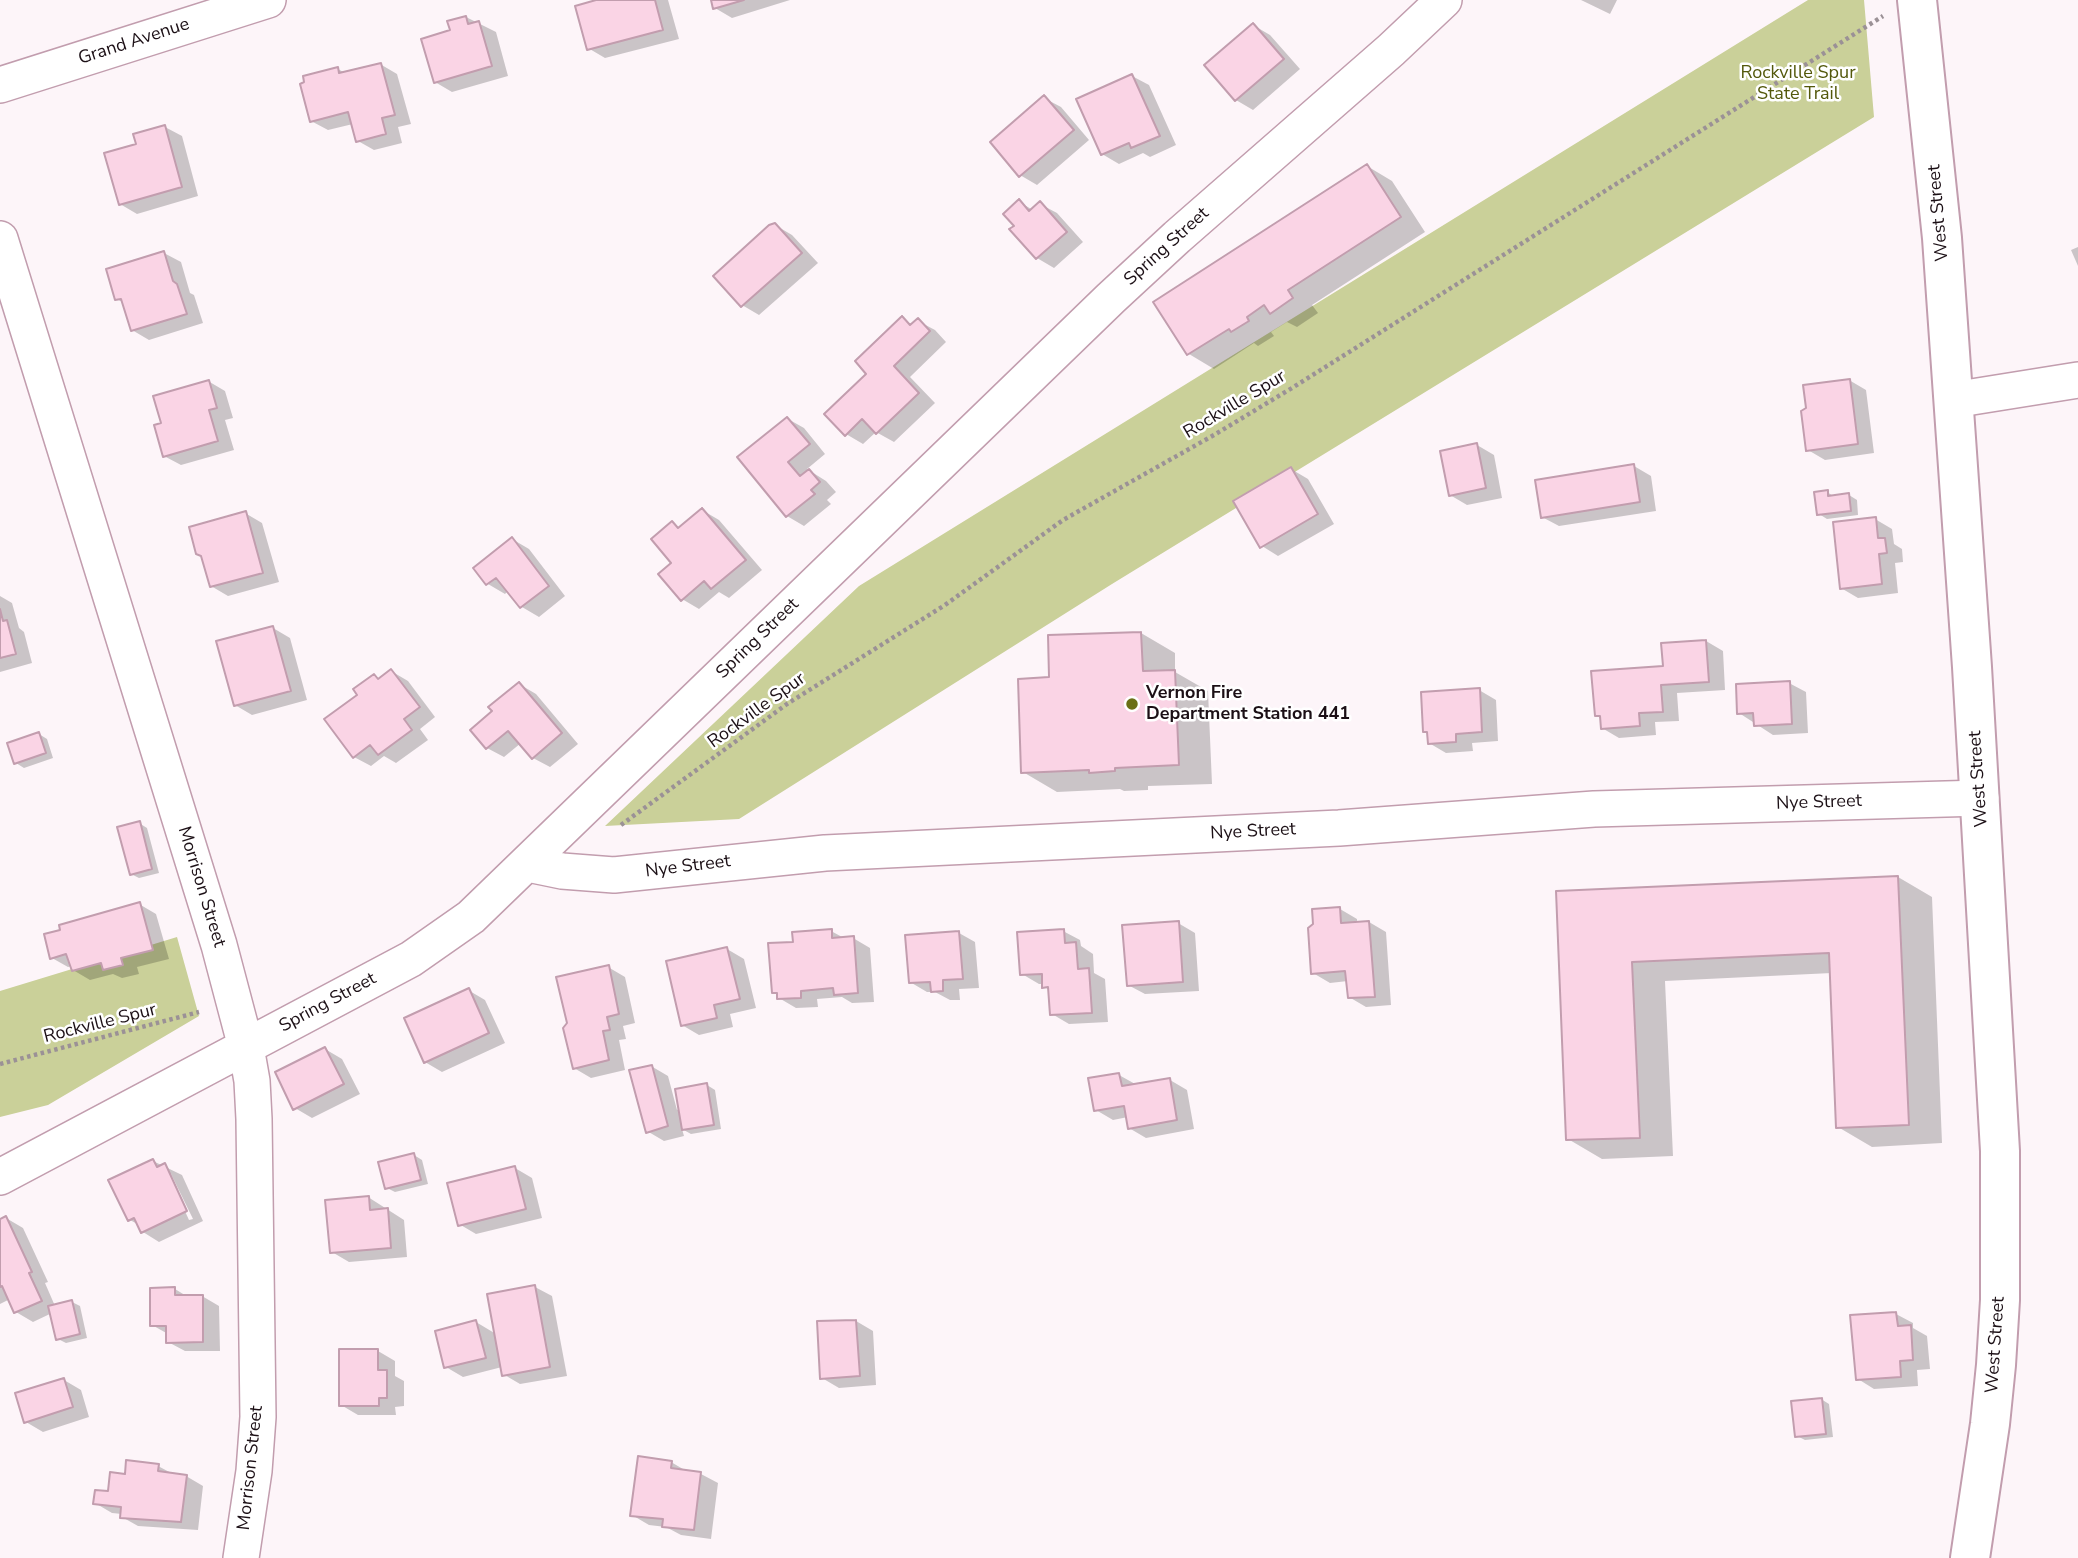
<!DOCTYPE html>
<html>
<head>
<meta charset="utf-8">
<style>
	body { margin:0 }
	canvas { display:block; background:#fdf5f9 }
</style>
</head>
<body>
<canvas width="2078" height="1558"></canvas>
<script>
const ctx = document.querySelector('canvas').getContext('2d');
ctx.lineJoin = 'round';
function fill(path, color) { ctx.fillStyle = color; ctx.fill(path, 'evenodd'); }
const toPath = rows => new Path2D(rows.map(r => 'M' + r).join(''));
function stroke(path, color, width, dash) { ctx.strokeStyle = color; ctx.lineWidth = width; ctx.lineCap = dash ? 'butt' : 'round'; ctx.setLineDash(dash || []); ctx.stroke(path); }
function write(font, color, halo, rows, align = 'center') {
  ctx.font = font + ' "Nunito Sans",sans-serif'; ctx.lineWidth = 5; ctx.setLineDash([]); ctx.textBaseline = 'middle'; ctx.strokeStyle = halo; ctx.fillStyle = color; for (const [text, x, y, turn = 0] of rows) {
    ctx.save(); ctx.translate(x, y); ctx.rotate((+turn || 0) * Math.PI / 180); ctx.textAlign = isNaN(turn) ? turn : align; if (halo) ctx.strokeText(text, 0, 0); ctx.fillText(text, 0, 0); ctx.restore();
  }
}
fill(toPath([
	[1808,0,1864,0,1874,117,1112,584,739,819,605,826,859,586],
	[177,937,199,1016,48,1105,0,1117,0,991]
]), '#cad099');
fill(toPath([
	[603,0,668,0,679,39,605,58,588,48],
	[712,0,790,0,732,18,715,8],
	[1581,0,1617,0,1610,14],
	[466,17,496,32,508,76,452,92,435,82,452,32],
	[1253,25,1270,35,1300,69,1253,110,1236,100],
	[380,64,397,74,411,124,398,127,402,143,374,150,358,141,353,124,328,130,311,121,307,84,338,69,345,73],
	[1132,76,1149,85,1176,145,1150,157,1143,153,1119,164,1102,154],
	[1044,98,1061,107,1089,140,1037,185,1020,175],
	[165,127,182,136,198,196,137,214,120,204,138,145],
	[1367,166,1392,181,1425,232,1312,305,1318,313,1297,327,1287,322,1271,332,1274,336,1258,346,1254,343,1214,369,1189,354],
	[1019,202,1033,210,1040,204,1057,213,1083,242,1054,268,1037,258,1012,230,1016,226],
	[775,225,792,235,818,263,759,315,742,305],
	[2078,247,2078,266,2071,250],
	[164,253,181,262,190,293,194,295,203,323,149,340,132,330,124,303,117,299],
	[902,319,913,325,918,321,935,330,946,342,910,377,935,403,894,442,876,432,863,444,846,434],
	[1849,380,1866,390,1874,453,1825,460,1808,450],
	[208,381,225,391,233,418,225,420,234,450,181,465,164,456,163,424],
	[788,419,804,428,825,454,807,469,826,481,836,492,827,500,831,504,804,526,787,516],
	[1477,445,1494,455,1502,498,1467,505,1450,495],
	[1634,466,1651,476,1656,511,1559,526,1542,517],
	[1291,469,1308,479,1334,524,1278,556,1262,546],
	[1827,492,1835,497,1849,495,1857,500,1858,515,1827,519,1819,514],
	[702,510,719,520,762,570,729,598,719,592,699,609,682,599,673,563,672,523,680,528],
	[245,513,262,523,279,582,228,596,211,586],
	[1875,519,1892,529,1894,544,1902,549,1903,562,1895,563,1898,593,1858,598,1841,588],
	[512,539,529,549,565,596,539,617,522,607,509,590,505,594,488,584],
	[0,596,12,603,19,628,24,632,32,663,0,672],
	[273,628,290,638,307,700,252,715,235,705],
	[1141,633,1175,653,1175,672,1208,691,1212,784,1148,786,1148,790,1124,791,1120,789,1057,792,1023,772,1051,679],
	[1706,641,1723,651,1725,690,1677,693,1679,721,1655,722,1656,735,1619,738,1602,728,1600,718,1596,715],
	[391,671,408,681,435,717,420,729,428,740,396,763,384,756,371,766,354,757,359,695,374,676,381,679],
	[1789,683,1806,692,1808,733,1773,735,1739,713],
	[519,684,536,694,578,744,550,767,533,758,521,743,504,757,487,748,494,712],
	[1479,690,1496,700,1498,741,1472,743,1473,751,1446,753,1429,743,1429,733,1425,731],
	[39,734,47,739,53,758,24,768,16,763],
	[139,823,147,828,159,873,139,878,131,874],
	[1898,877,1932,897,1942,1143,1872,1147,1838,1127,1832,973,1665,981,1673,1156,1602,1159,1568,1139,1558,893],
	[139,904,156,914,169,959,137,967,139,974,122,978,113,974,90,980,73,970,72,966,68,967,52,958],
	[1340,909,1357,919,1357,923,1369,922,1386,932,1391,1005,1366,1007,1349,997,1348,981,1330,983,1313,973],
	[1178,923,1195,933,1199,991,1145,994,1128,985],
	[831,931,844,938,853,938,870,948,874,1002,852,1003,842,997,817,999,818,1007,796,1008,779,998,779,995,773,992],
	[1063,931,1080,940,1081,946,1093,954,1094,973,1105,979,1108,1022,1069,1024,1052,1014,1050,990,1044,987,1044,984,1039,984,1022,974],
	[959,933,975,942,979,988,959,989,960,1000,950,1000,935,992,927,992,910,982],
	[727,949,744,959,756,1008,730,1014,733,1027,699,1035,682,1025],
	[608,967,625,977,635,1023,623,1026,626,1039,619,1040,625,1070,591,1078,574,1068],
	[468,990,485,1000,505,1043,442,1072,425,1062],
	[325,1049,342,1059,360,1094,312,1118,295,1108],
	[651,1066,668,1076,677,1110,707,1085,715,1090,721,1129,691,1134,682,1129,684,1136,664,1141,647,1131],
	[1119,1075,1137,1085,1170,1080,1187,1090,1194,1129,1146,1138,1129,1128,1128,1117,1113,1120,1096,1110],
	[414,1155,422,1160,428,1184,395,1192,387,1188],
	[153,1161,182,1175,203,1221,159,1242,143,1232,139,1225,130,1220],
	[168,1174,171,1174,193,1219,189,1220],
	[515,1168,532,1178,542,1218,476,1234,459,1224],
	[368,1197,404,1220,407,1257,349,1262,332,1252],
	[6,1218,23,1228,48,1282,45,1283,55,1306,72,1302,80,1306,87,1338,66,1343,58,1339,52,1313,33,1322,16,1312,10,1299,0,1304,0,1221],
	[535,1287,552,1296,567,1376,520,1384,503,1374,502,1367,463,1377,446,1367,476,1322,496,1334],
	[175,1289,188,1297,202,1296,219,1306,220,1351,185,1351,168,1342,168,1334,152,1325],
	[1896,1314,1913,1323,1913,1328,1927,1336,1930,1369,1917,1370,1918,1386,1874,1389,1858,1379],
	[856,1321,873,1331,876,1385,839,1388,822,1378],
	[378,1351,395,1361,395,1376,404,1381,404,1406,395,1407,396,1415,358,1415,341,1405],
	[64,1380,81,1390,89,1417,43,1432,26,1422],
	[1821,1399,1829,1404,1833,1437,1805,1440,1797,1436],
	[671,1462,688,1472,701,1474,718,1483,711,1539,681,1535,666,1527,649,1525,632,1515],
	[158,1466,175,1475,186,1476,203,1486,198,1530,138,1526,122,1517,122,1514,112,1513,95,1503,110,1493,126,1476]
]), '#0003');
const building = toPath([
	[596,0,655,0,663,30,587,50,575,6,596,0],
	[711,0,744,0,713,9,711,0],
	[466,16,468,24,479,21,492,66,434,83,421,39,450,30,447,21,466,16],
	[1253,23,1284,59,1235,101,1204,65,1253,23],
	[381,63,395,115,382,118,386,134,356,142,348,112,310,122,300,84,304,82,303,76,338,67,339,73,381,63],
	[1132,74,1160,136,1131,148,1129,143,1101,155,1076,99,1132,74],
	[1044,95,1074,130,1019,177,990,142,1044,95],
	[165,125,182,187,119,205,104,153,136,144,133,134,165,125],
	[1367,164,1401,217,1288,290,1293,298,1270,314,1264,305,1247,317,1249,321,1231,332,1229,329,1187,355,1153,302,1367,164],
	[1019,199,1029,211,1040,201,1067,232,1036,259,1009,229,1014,226,1003,214,1019,199],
	[775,223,802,253,741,307,713,276,769,225,775,223],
	[164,251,173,281,177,284,187,314,131,331,121,299,115,300,106,269,164,251],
	[902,316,910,325,918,318,930,331,894,366,919,393,876,434,862,419,845,436,824,414,866,374,855,361,902,316],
	[1850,379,1858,444,1806,451,1801,411,1806,408,1803,385,1850,379],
	[209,380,217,408,209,410,218,441,163,457,154,425,161,423,153,396,209,380],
	[787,417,810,444,788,462,800,476,809,469,820,482,811,490,815,494,786,517,737,457,787,417],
	[1477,443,1486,488,1449,496,1440,451,1477,443],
	[1634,464,1640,502,1541,518,1535,480,1634,464],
	[1291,467,1318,514,1260,548,1233,501,1291,467],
	[1828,490,1828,496,1849,493,1851,511,1817,515,1814,492,1828,490],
	[702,508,746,560,711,589,704,581,681,601,658,574,671,563,651,539,672,521,678,528,702,508],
	[246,511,263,573,210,587,201,556,196,554,189,527,246,511],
	[1876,517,1878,538,1885,538,1887,553,1879,554,1882,584,1840,589,1833,522,1876,517],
	[512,537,549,586,520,608,496,578,486,585,473,568,512,537],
	[0,609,3,621,7,620,16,654,0,658,0,609],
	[273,626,291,691,234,706,216,641,273,626],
	[1141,632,1143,671,1175,670,1179,765,1115,768,1115,771,1089,773,1089,770,1021,773,1018,679,1049,677,1048,635,1141,632],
	[1706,640,1709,682,1661,685,1663,712,1639,713,1640,726,1601,729,1600,716,1595,716,1591,671,1663,666,1661,643,1706,640],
	[391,669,420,707,404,719,412,730,378,755,370,745,353,758,324,719,357,695,353,689,374,674,378,679,391,669],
	[1790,681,1792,724,1754,726,1753,713,1737,714,1736,684,1790,681],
	[519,682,562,733,532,759,508,731,486,749,470,730,492,711,488,707,519,682],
	[1480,688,1482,732,1456,734,1456,742,1428,744,1427,732,1423,732,1421,692,1480,688],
	[39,732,46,753,14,764,7,743,39,732],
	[140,821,152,869,130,875,117,827,140,821],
	[1898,876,1909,1125,1836,1128,1829,953,1632,962,1640,1138,1566,1140,1556,891,1898,876],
	[140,902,153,950,121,958,123,965,103,970,101,963,72,971,66,954,50,959,44,934,60,930,59,925,140,902],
	[1340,907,1341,923,1369,921,1375,997,1348,998,1345,971,1311,974,1308,928,1313,924,1312,909,1340,907],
	[1179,921,1183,982,1127,986,1122,925,1179,921],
	[832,929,832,938,854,936,858,993,834,995,833,988,801,991,801,998,777,999,777,993,772,993,768,943,793,942,792,932,832,929],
	[1064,929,1065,943,1076,942,1078,969,1089,968,1092,1013,1050,1015,1048,987,1042,988,1042,974,1020,975,1017,932,1064,929],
	[959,931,963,979,943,980,943,991,931,992,930,982,909,983,905,935,959,931],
	[727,947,740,999,714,1005,717,1018,681,1026,666,961,727,947],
	[609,965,619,1014,607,1017,610,1030,603,1031,609,1060,573,1069,563,1028,567,1023,556,977,609,965],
	[469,988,489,1033,424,1063,404,1018,469,988],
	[325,1047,344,1084,293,1110,275,1072,325,1047],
	[652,1065,668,1126,646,1133,629,1070,652,1065],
	[1119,1073,1122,1086,1170,1078,1177,1120,1128,1129,1124,1106,1094,1111,1088,1078,1119,1073],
	[707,1083,714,1125,682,1130,675,1089,707,1083],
	[414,1153,421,1180,385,1189,378,1162,414,1153],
	[153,1159,157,1167,165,1163,187,1211,141,1233,134,1218,128,1221,108,1180,153,1159],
	[515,1166,526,1209,458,1226,447,1183,515,1166],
	[369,1196,370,1210,388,1208,391,1248,330,1253,325,1200,369,1196],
	[6,1216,32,1272,29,1273,42,1301,14,1313,2,1286,0,1287,0,1219,6,1216],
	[535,1285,550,1367,502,1376,487,1294,535,1285],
	[175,1287,175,1295,203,1295,203,1342,166,1343,166,1326,150,1326,150,1288,175,1287],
	[72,1300,80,1334,56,1340,48,1306,72,1300],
	[1896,1312,1898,1326,1911,1325,1913,1360,1900,1361,1901,1377,1856,1380,1850,1315,1896,1312],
	[476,1320,486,1358,444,1368,435,1331,476,1320],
	[856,1320,860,1376,820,1379,817,1321,856,1320],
	[339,1349,378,1349,378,1370,387,1370,387,1398,379,1398,379,1406,339,1406,339,1349],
	[64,1378,73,1407,24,1423,15,1393,64,1378],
	[1822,1398,1826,1434,1795,1437,1791,1401,1822,1398],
	[638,1456,672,1461,671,1468,701,1472,694,1530,662,1527,663,1519,630,1516,638,1456],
	[126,1460,159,1464,158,1471,187,1475,181,1522,120,1518,121,1507,93,1504,95,1490,108,1491,110,1472,125,1474,126,1460]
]);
fill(building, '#fad4e5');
stroke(building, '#c29dae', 2);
const minor = toPath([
	[0,85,268,0],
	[0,239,219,945,246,1047,252,1081,254,1119,258,1417,254,1471,241,1558],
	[1953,400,2078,380],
	[528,864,562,871,614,875,825,853,1339,828,1594,809,1981,798],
	[0,1177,411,959,471,917,1111,298,1177,237,1391,50,1444,0]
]);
const secondary = toPath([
	[1917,0,1942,238,1972,667,2000,1151,2000,1300,1996,1365,1990,1424,1970,1558]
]);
stroke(minor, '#c29dae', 38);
stroke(secondary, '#c29dae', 42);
stroke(toPath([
	[621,825,787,704,945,605,1063,520,1214,435,1292,388,1883,16],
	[0,1064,199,1012]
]), '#9b9196', 4.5, [3.5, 3.5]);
stroke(minor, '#fff', 35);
stroke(secondary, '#fff', 38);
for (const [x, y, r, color] of [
	[1132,704,7,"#6a7016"]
]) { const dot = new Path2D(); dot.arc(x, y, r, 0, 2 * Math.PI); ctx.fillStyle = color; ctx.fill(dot); stroke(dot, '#fff', 2.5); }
write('18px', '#1c1016', '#fff', [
	["Grand Avenue",134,42,-18],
	["West Street",1939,213,-95],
	["Spring Street",1167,247,-42],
	["Rockville Spur",1235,405,-31],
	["Spring Street",758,639,-44],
	["Rockville Spur",757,711,-36],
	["West Street",1979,779,-94],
	["Nye Street",1819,803,-2],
	["Nye Street",1253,832,-3],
	["Nye Street",688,867,-7],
	["Morrison Street",201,887,73],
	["Spring Street",328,1003,-28],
	["Rockville Spur",100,1024,-14],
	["West Street",1996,1345,-86],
	["Morrison Street",251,1468,-84]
]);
write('18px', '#53580b', '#fff', [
	["Rockville Spur",1798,74],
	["State Trail",1798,95]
]);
write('bold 18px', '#1c1016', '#fff', [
	["Vernon Fire",1146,694],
	["Department Station 441",1146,715]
], 'left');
</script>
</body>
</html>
